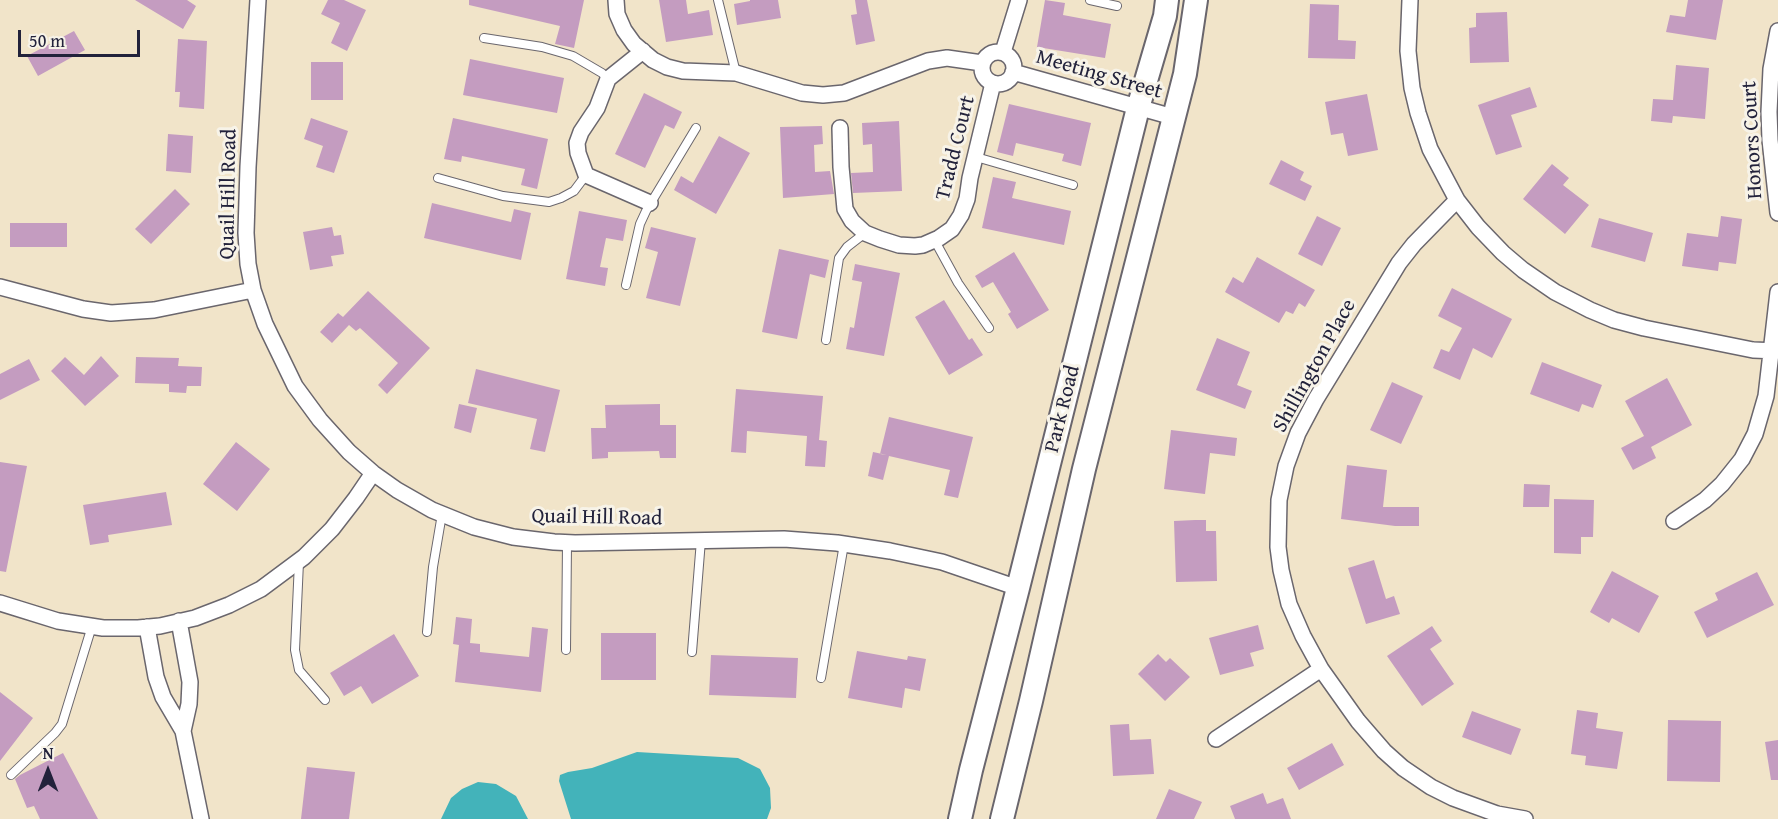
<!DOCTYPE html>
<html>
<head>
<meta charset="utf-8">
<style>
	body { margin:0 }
	#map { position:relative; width:1778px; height:819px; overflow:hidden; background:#f1e4c9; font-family:"Gentium Book Plus",serif }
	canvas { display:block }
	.north { position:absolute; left:18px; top:741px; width:60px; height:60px; -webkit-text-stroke:4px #f7f3e8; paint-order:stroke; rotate:0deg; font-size:16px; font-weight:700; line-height:24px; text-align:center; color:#22223b }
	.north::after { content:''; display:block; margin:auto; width:21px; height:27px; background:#22223b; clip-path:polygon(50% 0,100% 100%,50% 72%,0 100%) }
	.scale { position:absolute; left:18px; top:30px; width:122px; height:27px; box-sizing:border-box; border:3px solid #22223b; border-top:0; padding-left:8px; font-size:18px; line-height:21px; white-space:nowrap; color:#22223b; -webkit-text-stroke:4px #f7f3e8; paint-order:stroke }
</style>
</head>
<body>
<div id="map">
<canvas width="1778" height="819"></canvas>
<div class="north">N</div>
<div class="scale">50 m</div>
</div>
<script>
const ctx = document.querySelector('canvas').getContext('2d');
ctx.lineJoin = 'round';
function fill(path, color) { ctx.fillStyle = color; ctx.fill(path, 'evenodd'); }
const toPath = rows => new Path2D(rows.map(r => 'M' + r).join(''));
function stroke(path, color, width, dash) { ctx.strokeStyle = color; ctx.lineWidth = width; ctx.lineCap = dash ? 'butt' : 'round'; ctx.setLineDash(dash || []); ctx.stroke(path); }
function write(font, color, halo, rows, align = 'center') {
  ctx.font = font + ' "Gentium Book Plus",serif'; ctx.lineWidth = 6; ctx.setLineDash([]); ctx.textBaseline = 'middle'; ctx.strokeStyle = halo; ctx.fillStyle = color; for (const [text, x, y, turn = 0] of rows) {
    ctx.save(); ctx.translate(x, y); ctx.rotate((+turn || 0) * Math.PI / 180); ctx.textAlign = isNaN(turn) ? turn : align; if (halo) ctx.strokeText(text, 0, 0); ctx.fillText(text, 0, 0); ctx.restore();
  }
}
fill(toPath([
	[637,752,738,758,760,769,770,788,771,808,767,819,571,819,559,781,560,775,568,772,592,768],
	[478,782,496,784,516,796,528,819,441,819,451,798,462,789]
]), '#43b3ba');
fill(toPath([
	[135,0,187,0,196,6,183,29],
	[328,0,344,0,366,10,347,51,331,43,340,23,321,14],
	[469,0,584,0,574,48,555,44,560,26,469,5],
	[659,0,686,0,688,14,709,10,713,35,666,42],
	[750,0,778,0,781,18,737,25,734,4,750,1],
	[855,0,867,0,875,41,856,45,851,15,857,14],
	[1045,0,1065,3,1063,15,1111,24,1105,58,1037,47],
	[1688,0,1723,0,1716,40,1666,32,1670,15,1685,17],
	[1310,4,1339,5,1338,40,1356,41,1355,59,1308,58],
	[1507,12,1509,62,1470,63,1469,28,1476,27,1476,13],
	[74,31,85,50,38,76,27,56],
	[178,39,207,41,204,109,179,107,180,92,175,92],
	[470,59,564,78,557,113,463,95],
	[311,62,343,62,343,100,311,100],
	[1676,65,1709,68,1705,119,1673,116,1672,123,1651,121,1653,99,1673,100],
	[1530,87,1537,107,1511,115,1522,147,1496,155,1478,105],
	[644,93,682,112,674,129,665,125,645,168,615,154],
	[1367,94,1378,150,1348,156,1343,133,1331,135,1325,102],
	[1009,104,1091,123,1081,166,1062,161,1064,154,1016,143,1013,156,997,152],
	[311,118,348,131,334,173,316,167,323,146,304,139],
	[453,118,548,139,537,189,521,185,525,169,462,156,461,162,444,159],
	[899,121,902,191,853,193,851,173,873,172,872,144,863,145,862,123],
	[822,126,823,144,814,145,815,172,830,171,834,194,783,198,780,127],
	[168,134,193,136,191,173,166,171],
	[719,136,750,153,716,214,674,190,681,176,693,183],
	[1281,160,1304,172,1300,180,1312,186,1305,201,1269,184],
	[1552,164,1569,178,1563,185,1589,205,1565,234,1523,199],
	[993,177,1016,182,1012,198,1071,211,1064,245,982,228],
	[175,189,190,204,151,244,135,229],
	[432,203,511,222,514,209,531,213,521,260,424,238],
	[579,211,627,220,623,241,606,238,600,267,608,268,605,286,566,279],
	[1317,216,1341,228,1322,266,1298,254],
	[1721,216,1742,219,1736,264,1719,262,1718,271,1682,266,1687,233,1718,237],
	[1599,218,1653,233,1645,262,1591,247],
	[10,223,67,223,67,247,10,247],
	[332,227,334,236,341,235,344,254,331,256,333,266,310,270,303,232],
	[651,227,696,238,680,306,646,298,658,252,645,248],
	[779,249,829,260,825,278,810,274,797,339,762,332],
	[1014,252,1049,310,1017,329,1008,314,1011,312,993,282,982,288,975,276],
	[1257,257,1315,290,1305,307,1299,303,1293,314,1286,311,1279,323,1225,292,1233,277,1243,283],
	[855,264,900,273,884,356,846,349,850,327,854,328,862,282,852,280],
	[1452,288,1512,319,1492,358,1473,348,1460,380,1433,368,1441,349,1449,352,1462,328,1438,316],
	[368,291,430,348,387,394,378,385,398,363,360,328,356,331,349,325,332,343,320,332,338,313,343,317],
	[944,300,969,340,972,338,983,355,949,375,915,317],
	[1217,338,1250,352,1237,385,1252,391,1245,409,1196,390],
	[101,356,119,376,85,406,51,371,65,357,84,375],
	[136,357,179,358,178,366,202,367,201,386,187,386,186,393,169,392,169,384,135,383],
	[29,359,40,380,0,400,0,374],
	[1542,362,1602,385,1593,408,1582,404,1579,412,1530,394],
	[476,369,560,390,545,452,530,449,537,419,468,403],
	[1667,378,1692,425,1651,447,1656,458,1633,470,1621,448,1644,436,1625,401],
	[1392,382,1423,396,1401,444,1370,430],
	[736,389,823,396,819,440,827,441,825,467,805,466,807,436,747,431,746,453,731,452],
	[459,404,477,408,471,433,454,428],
	[660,404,660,425,676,425,676,458,660,458,659,451,608,452,608,458,592,459,591,428,606,428,605,405],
	[889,417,973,437,958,498,944,495,950,470,889,456,883,480,868,476,873,452,887,455,880,454],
	[1171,430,1237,438,1235,456,1210,453,1205,494,1164,489],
	[236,442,270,469,237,511,203,484],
	[0,462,27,466,6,572,0,571],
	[1347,465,1387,470,1383,507,1419,507,1419,526,1395,526,1341,519],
	[1524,484,1550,485,1549,507,1523,507],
	[166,492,172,525,108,535,109,542,90,545,83,505],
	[1554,499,1594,500,1593,537,1581,537,1581,554,1554,553],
	[1195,520,1206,520,1206,531,1216,531,1217,581,1176,582,1174,521],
	[1374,560,1386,599,1394,596,1400,614,1366,624,1348,568],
	[1612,571,1659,596,1639,633,1612,618,1609,623,1590,612],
	[1757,572,1774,605,1707,638,1694,612,1718,600,1715,593],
	[456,617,472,619,470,643,480,644,480,652,529,657,532,627,548,629,541,692,455,682,459,645,453,644],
	[1258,625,1264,649,1250,653,1254,666,1220,675,1209,638],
	[1432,626,1442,641,1430,649,1454,684,1422,706,1387,656],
	[601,633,656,633,656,680,601,680],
	[394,634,419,676,372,704,361,686,344,696,330,673],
	[857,651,907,660,908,656,926,659,920,691,905,688,902,708,848,698],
	[1158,654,1166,662,1170,658,1190,677,1165,701,1138,674],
	[711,655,798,658,796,698,709,695],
	[0,692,33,718,0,761],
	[1577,710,1598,713,1596,728,1623,732,1617,769,1585,765,1586,756,1571,754],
	[1472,711,1521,729,1511,755,1462,737],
	[1668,720,1721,721,1720,782,1667,781],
	[1129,724,1130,740,1151,739,1154,774,1113,776,1110,725],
	[1778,740,1778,780,1771,780,1765,742],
	[1332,743,1344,765,1299,790,1287,768],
	[63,753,98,819,40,819,34,806,27,808,15,779,20,775],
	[307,767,355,772,349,819,301,819],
	[1169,789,1202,802,1194,819,1156,819],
	[1263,793,1267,804,1283,798,1291,819,1235,819,1230,806]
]), '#c49cc0');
const lane = toPath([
	[718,0,736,73],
	[1090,0,1117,6],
	[484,38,542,47,573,56,602,73,608,79],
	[976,157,1073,185],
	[438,178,503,196,549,202,561,198,574,191,586,175],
	[935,241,958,283,989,328],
	[626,285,640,224,646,211,696,128],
	[826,340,839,258,847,247,865,233],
	[299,562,295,650,299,670,325,700],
	[427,632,433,567,442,514],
	[566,650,567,543],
	[692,652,701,540],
	[821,678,844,544],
	[11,775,55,733,62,724,92,626]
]);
const street = toPath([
	[258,0,248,167,246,233,248,264,253,290,265,324,295,386,320,420,349,452,373,473,397,490,432,510,474,527,513,537,554,542,575,543,784,539,837,543,890,551,942,562,1018,588],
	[616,0,617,14,624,30,634,44,653,60,667,67,683,71,736,73,802,93,823,95,844,93,928,61,947,58,982,63],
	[1410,0,1408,51,1412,88,1418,113,1430,149,1457,200,1478,227,1503,253,1523,270,1555,292,1590,310,1614,320,1644,328,1753,350,1778,351],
	[1778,31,1771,69,1769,112,1770,140,1778,213],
	[643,51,608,79,597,108,581,132,577,143,578,153,586,175,650,203],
	[1003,52,1019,0],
	'982 68a16 16 0 1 1 32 0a16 16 0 1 1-32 0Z',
	[1013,72,1173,117],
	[840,128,841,167,845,209,852,221,865,233,880,239,899,245,915,246,923,245,939,238,952,229,961,215,967,199,970,178,993,83],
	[1457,200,1414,244,1399,263,1316,399,1298,433,1286,466,1279,500,1278,547,1281,570,1289,604,1303,636,1321,669,1358,721,1384,751,1403,768,1431,787,1453,798,1497,814,1525,819],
	[0,287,83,309,111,313,154,310,253,290],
	[1674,521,1705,500,1722,484,1742,459,1755,434,1766,396,1778,292],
	[0,603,58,621,103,628,138,628,160,626,195,618,229,605,261,589,304,557,332,529,356,498,373,473],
	[147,627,156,677,163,697,183,731,189,704,190,682,179,621],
	[183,731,201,819],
	[1216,739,1321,669]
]);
const secondary = toPath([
	[960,819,971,770,1018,588,1138,108,1165,16,1167,0],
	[1002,819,1031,701,1084,469,1185,74,1196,0]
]);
stroke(lane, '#6a666d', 10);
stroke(street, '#6a666d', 18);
stroke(secondary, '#6a666d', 26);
stroke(lane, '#fff', 8);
stroke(street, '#fff', 15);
stroke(secondary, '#fff', 22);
write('21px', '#22223b', '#f7f3e8', [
	["Meeting Street",1099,75,16],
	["Honors Court",1753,140,-93],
	["Tradd Court",956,148,-76],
	["Quail Hill Road",229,194,-89],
	["Shillington Place",1315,366,-61],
	["Park Road",1063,409,-76],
	["Quail Hill Road",597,518,1]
]);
</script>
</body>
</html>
